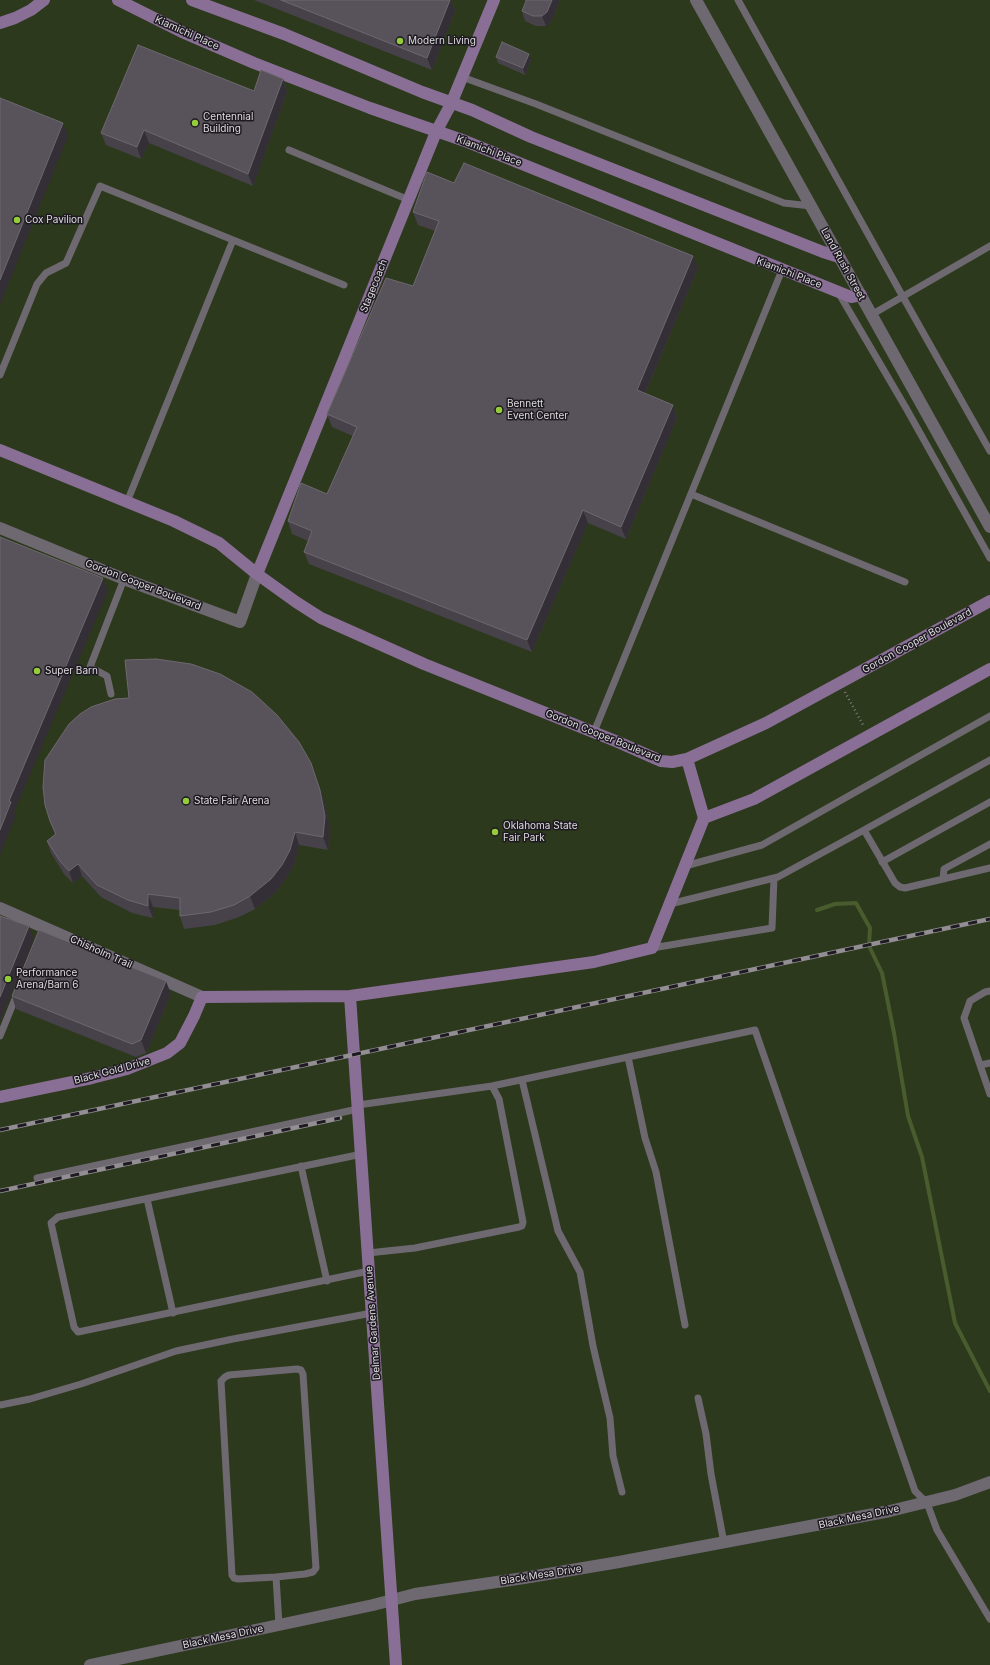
<!DOCTYPE html>
<html>
<head>
<meta charset="utf-8">
<style>
	body { margin:0 }
	canvas { display:block; background:#28232a }
</style>
</head>
<body>
<canvas width="990" height="1665"></canvas>
<script>
const ctx = document.querySelector('canvas').getContext('2d');
ctx.lineJoin = 'round';
function fill(path, color) { ctx.fillStyle = color; ctx.fill(path, 'evenodd'); }
const toPath = rows => new Path2D(rows.map(r => 'M' + r).join(''));
function stroke(path, color, width, dash) { ctx.strokeStyle = color; ctx.lineWidth = width; ctx.lineCap = dash ? 'butt' : 'round'; ctx.setLineDash(dash || []); ctx.stroke(path); }
function write(font, color, halo, rows, align = 'center') {
  ctx.font = font + ' Inter,sans-serif'; ctx.lineWidth = 3; ctx.setLineDash([]); ctx.textBaseline = 'middle'; ctx.strokeStyle = halo; ctx.fillStyle = color; for (const [text, x, y, turn = 0] of rows) {
    ctx.save(); ctx.translate(x, y); ctx.rotate((+turn || 0) * Math.PI / 180); ctx.textAlign = isNaN(turn) ? turn : align; if (halo) ctx.strokeText(text, 0, 0); ctx.fillText(text, 0, 0); ctx.restore();
  }
}
fill(toPath([
	[0,0,990,0,990,1665,0,1665]
]), '#2c391c');
stroke(toPath([
	[817,910,835,904,856,903,870,928,869,946,882,973,894,1033,908,1116,922,1157,955,1323,990,1391]
]), '#485c2e', 4);
stroke(toPath([
	[845,692,863,725]
]), '#827e83', 2.5, [1, 3]);
stroke(toPath([
	[738,0,903,297,990,451],
	[462,77,536,104,784,203,811,206],
	[289,150,409,200],
	[838,292,906,408,990,558],
	[871,315,990,246],
	[0,375,37,284,46,273,66,263,100,186,344,285],
	[691,494,905,582],
	[127,502,233,240],
	[111,694,107,676,90,667,124,579],
	[594,732,782,270],
	[864,830,990,760],
	[882,862,990,802],
	[685,866,762,845,990,716],
	[943,879,944,869,990,844],
	[670,904,778,877,864,830,895,883,900,887,905,888,990,868],
	[652,948,772,928,774,878],
	[990,991,985,992,970,1001,964,1018,990,1094],
	[0,1036,17,994],
	[628,1057,645,1138,656,1172,685,1325],
	[981,1065,990,1063],
	[522,1080,558,1231,580,1272,593,1346,610,1418,613,1456,622,1492],
	[492,1086,755,1030,915,1491,927,1503,937,1530,990,1619],
	[358,1105,492,1086,499,1099,523,1222,522,1226,519,1227,415,1248,368,1253],
	[362,1154,58,1217,51,1223,74,1327,78,1332,369,1271],
	[301,1166,327,1281],
	[37,1178,358,1109],
	[147,1199,173,1313],
	[698,1398,706,1434,711,1474,724,1543],
	[0,1405,30,1399,81,1384,176,1351,233,1339,372,1313],
	[276,1577,238,1579,234,1578,232,1575,221,1381,225,1377,229,1375,297,1369,301,1370,303,1374,316,1568,313,1572,305,1574,276,1577,279,1625]
]), '#6e6871', 7);
stroke(toPath([
	[696,0,990,527],
	[0,528,124,579,240,622,257,574],
	[0,908,202,997],
	[90,1665,373,1605,415,1594,524,1578,619,1562,890,1511,955,1495,990,1482]
]), '#6e6871', 12);
stroke(toPath([
	[118,0,182,32,254,63,370,108,465,141,851,297,861,295],
	[192,0,284,34,422,92,472,110,531,137,823,252,839,257],
	[0,23,15,18,31,10,44,0],
	[0,450,174,521,219,543,257,574,296,602,321,618,424,664,618,742,661,761,672,762,687,759,766,723,990,601],
	[257,574,436,132,451,104,494,0],
	[704,818,754,799,990,669],
	[350,996,396,1665],
	[0,1097,92,1078,127,1069,167,1053,180,1043,194,1016,202,997,350,996,594,962,652,948,704,818,687,759]
]), '#896f96', 12);
const rail = toPath([
	[0,1130,990,919],
	[0,1191,340,1118]
]);
stroke(rail, '#928e93', 4.5);
stroke(rail, '#1e1a21', 3, [9]);
fill(toPath([
	[254,0,451,0,455,11,432,70],
	[526,0,560,0,551,22,546,26,536,26,525,21,522,11,526,1],
	[496,57,531,60,525,75,498,63],
	[283,79,287,92,253,186,149,143,141,159,106,145,101,133,254,91],
	[454,183,698,268,645,394,673,405,677,418,626,539,588,523,532,652,309,564,304,552,308,541,292,534,288,521,327,494,353,436,332,427,327,414,413,286,435,231,418,225,413,212],
	[325,803,330,829,328,850,299,845,295,863,286,878,276,892,255,909,239,917,215,925,184,929,180,916,180,910,153,907,153,918,132,913,101,897,82,876,73,883,64,874,51,853,47,841,55,835,50,821],
	[171,994,146,1053,136,1057,16,1009,12,996]
]), '#47424a');
fill(toPath([
	[450,0,451,0,455,11,432,70,427,58],
	[552,0,560,0,551,22,546,26,542,16],
	[529,54,531,60,525,75,523,68],
	[283,79,287,92,253,186,248,174],
	[63,123,68,136,0,305,0,280],
	[144,130,149,143,141,159,137,147],
	[693,256,698,268,641,403,637,390],
	[673,405,677,418,626,539,621,527],
	[583,510,588,523,532,652,527,640],
	[103,578,108,591,14,812,16,815,0,855,0,830,9,801],
	[311,763,325,803,330,829,328,850,323,837],
	[295,832,299,845,295,863,286,878,276,892,255,909,250,896],
	[78,864,82,876,73,883,69,871],
	[148,894,153,907,153,918,148,906],
	[29,926,34,939,0,1021,0,997],
	[166,981,171,994,146,1053,141,1040]
]), '#342f37');
const building = toPath([
	[281,0,450,0,427,58,281,0],
	[526,0,552,0,547,12,542,16,533,16,522,11,526,1,526,0],
	[502,42,529,54,523,68,496,57,502,42],
	[138,45,254,91,261,70,283,79,248,174,144,130,137,147,101,133,138,45],
	[0,98,63,123,0,280,0,98],
	[464,163,693,256,637,390,673,405,621,527,583,510,527,640,304,552,312,531,288,521,301,483,327,494,357,427,327,414,386,278,413,286,439,221,413,212,427,172,454,183,464,163],
	[0,537,103,578,9,801,11,802,0,830,0,537],
	[156,659,191,664,220,674,252,692,277,715,299,742,311,763,320,790,325,816,323,837,295,832,290,850,282,865,271,879,250,896,234,905,211,912,180,916,180,898,148,894,148,906,128,900,97,885,78,864,69,871,60,861,47,841,56,834,50,821,45,805,43,787,45,760,69,724,80,714,91,707,115,699,129,698,125,660,156,659],
	[0,916,29,926,0,997,0,916],
	[39,930,166,981,141,1040,132,1044,12,996,39,930]
]);
fill(building, '#58535a');
stroke(building, '#6d686f', 1);
for (const [x, y, r, color] of [
	[400,41,4,"#94cc3c"],
	[195,123,4,"#94cc3c"],
	[17,220,4,"#94cc3c"],
	[499,410,4,"#94cc3c"],
	[37,671,4,"#94cc3c"],
	[186,801,4,"#94cc3c"],
	[495,832,4,"#94cc3c"],
	[8,979,4,"#94cc3c"]
]) { const dot = new Path2D(); dot.arc(x, y, r, 0, 2 * Math.PI); ctx.fillStyle = color; ctx.fill(dot); stroke(dot, '#1e1a21', 1.5); }
write('10px', '#dedbdf', '#1e1a21', [
	["Kiamichi Place",187,33,24],
	["Kiamichi Place",489,151,21],
	["Land Rush Street",843,264,61],
	["Kiamichi Place",789,273,21],
	["Stagecoach",374,286,-68],
	["Gordon Cooper Boulevard",143,585,21],
	["Gordon Cooper Boulevard",917,641,-29],
	["Gordon Cooper Boulevard",603,736,22],
	["Chisholm Trail",101,952,24],
	["Black Gold Drive",112,1071,-15],
	["Delmar Gardens Avenue",373,1323,-94],
	["Black Mesa Drive",859,1517,-12],
	["Black Mesa Drive",541,1575,-9],
	["Black Mesa Drive",223,1637,-12]
]);
write('10px', '#dedbdf', '#1e1a21', [
	["Modern Living",408,41],
	["Centennial",203,117],
	["Building",203,129],
	["Cox Pavilion",25,220],
	["Bennett",507,404],
	["Event Center",507,416],
	["Super Barn",45,671],
	["State Fair Arena",194,801],
	["Oklahoma State",503,826],
	["Fair Park",503,838],
	["Performance",16,973],
	["Arena/Barn 6",16,985]
], 'left');
</script>
</body>
</html>
